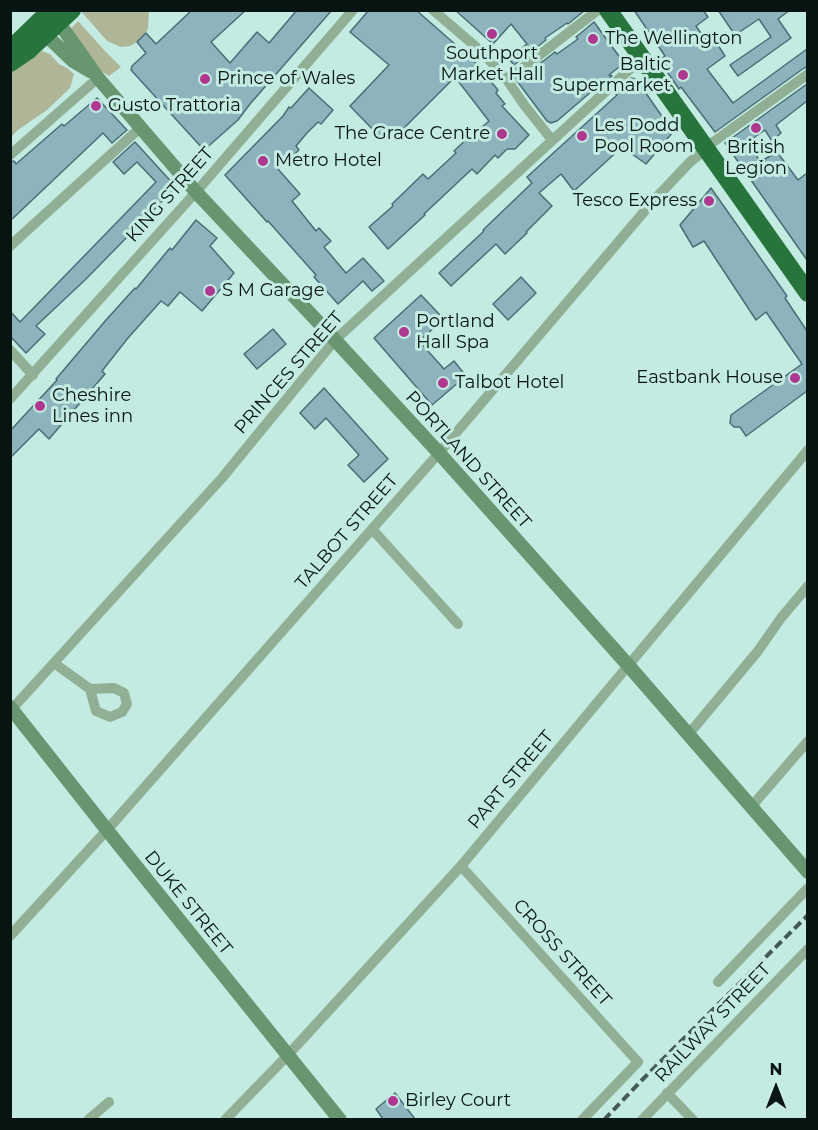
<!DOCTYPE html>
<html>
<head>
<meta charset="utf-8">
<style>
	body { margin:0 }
	#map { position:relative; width:818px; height:1130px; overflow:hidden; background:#c3ebe2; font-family:Montserrat,sans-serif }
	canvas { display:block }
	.frame { position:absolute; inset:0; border:12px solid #061412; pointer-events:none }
	.north { position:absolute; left:746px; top:1058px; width:60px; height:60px; -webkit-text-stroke:4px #c3ebe2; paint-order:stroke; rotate:0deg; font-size:16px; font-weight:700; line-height:24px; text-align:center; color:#061412 }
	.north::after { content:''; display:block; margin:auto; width:21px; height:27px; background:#061412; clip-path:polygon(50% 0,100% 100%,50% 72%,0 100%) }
</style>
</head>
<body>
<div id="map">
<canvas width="818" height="1130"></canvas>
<div class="frame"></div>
<div class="north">N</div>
</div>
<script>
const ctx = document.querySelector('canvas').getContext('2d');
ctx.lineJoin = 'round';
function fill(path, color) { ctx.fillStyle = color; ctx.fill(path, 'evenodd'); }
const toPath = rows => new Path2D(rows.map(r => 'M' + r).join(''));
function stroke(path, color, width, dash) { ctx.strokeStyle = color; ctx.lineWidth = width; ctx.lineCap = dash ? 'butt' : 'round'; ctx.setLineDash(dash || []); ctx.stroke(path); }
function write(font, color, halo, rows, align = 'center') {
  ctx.font = font + ' Montserrat,sans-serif'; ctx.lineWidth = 6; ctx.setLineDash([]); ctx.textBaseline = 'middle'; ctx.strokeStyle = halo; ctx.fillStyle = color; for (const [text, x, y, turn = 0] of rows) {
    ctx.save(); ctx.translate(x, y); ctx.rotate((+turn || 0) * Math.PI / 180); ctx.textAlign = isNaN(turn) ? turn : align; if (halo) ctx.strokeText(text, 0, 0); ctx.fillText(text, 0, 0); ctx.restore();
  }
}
fill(toPath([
	[80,10,149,11,148,28,146,33,137,42,130,46,121,47,107,41],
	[78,21,105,51,121,67,109,76,96,68,70,30],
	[42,51,50,54,59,64,67,68,74,74,70,88,47,110,18,130,11,137,11,73]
]), '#afb698');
const building = toPath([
	[192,10,246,10,211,42,230,63,257,32,269,43,297,10,332,10,250,104,238,120,204,150,131,70,132,66,146,53,137,42,146,33,156,44,192,10],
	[369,10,416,10,472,59,498,90,496,93,505,104,502,106,529,135,515,149,507,149,498,158,495,155,477,174,472,169,424,214,425,215,388,249,369,227,393,206,392,204,423,174,428,179,456,153,454,151,472,134,473,135,489,121,455,77,397,135,392,130,382,139,350,106,389,65,350,32,369,10],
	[455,10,584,10,584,11,568,24,567,23,545,38,546,40,514,65,508,58,527,44,511,24,493,44,455,10],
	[634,10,703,10,708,17,696,26,710,46,716,42,725,56,707,69,733,103,807,49,807,67,804,68,715,132,681,87,679,89,659,60,665,56,634,10],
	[718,10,790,10,778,19,791,38,738,76,730,65,771,37,759,19,735,35,718,10],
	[594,22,624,63,609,75,612,76,606,81,605,80,557,121,551,123,547,121,517,81,555,52,557,54,578,39,576,37,594,22],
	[631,78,636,79,673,132,646,164,622,147,574,191,561,174,539,193,552,206,526,232,527,233,505,254,496,244,451,286,439,273,484,231,483,230,532,183,527,177,617,95,615,93,631,78],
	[807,84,807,101,776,125,781,133,772,141,765,130,749,141,760,162,777,152,798,180,807,173,807,260,725,143,807,84],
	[309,88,333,110,321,124,318,122,307,133,296,146,299,150,278,169,300,194,292,201,316,231,319,228,331,241,324,247,346,273,363,258,384,281,372,291,363,281,338,304,314,277,316,275,268,221,267,222,225,175,283,116,289,107,291,108,309,88],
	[97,98,127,130,112,143,103,133,10,221,10,162,14,161,16,164,62,124,64,126,97,98],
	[135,142,176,187,86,279,36,326,45,334,26,353,10,336,10,311,20,322,156,182,137,162,124,174,113,162,135,142],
	[711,188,787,296,785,298,807,331,807,391,746,436,740,427,734,427,730,423,731,415,802,364,766,312,756,320,704,241,693,247,680,225,711,188],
	[196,220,217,238,210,246,234,273,202,311,180,292,168,306,161,301,128,338,102,371,105,374,49,439,39,429,10,458,10,431,57,380,56,379,106,320,135,288,136,289,170,248,172,250,196,220],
	[521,277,536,293,508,320,493,304,521,277],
	[421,295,440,315,431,322,435,327,419,341,444,369,454,361,466,376,432,405,374,338,421,295],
	[273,329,286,344,257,369,244,354,273,329],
	[324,388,388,459,364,482,348,465,359,455,326,418,315,429,300,413,324,388],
	[395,1093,415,1119,383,1119,376,1109,395,1093]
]);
fill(building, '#8db3bc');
stroke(building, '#496d75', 1.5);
stroke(toPath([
	[433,10,482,52,507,80,525,106,552,140],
	[507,80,598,10],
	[705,148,808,74],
	[10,155,98,78],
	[10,246,141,127],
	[10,350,33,375],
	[10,399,196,192,353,10],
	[372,529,458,624],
	[54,663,90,689,114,688,124,693,127,704,122,712,110,717,96,711,90,689],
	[12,709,222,478,335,340,642,58],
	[688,735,758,651,781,618,808,586],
	[751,807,808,741],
	[461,866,638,1062,582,1120],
	[10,936,107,830,439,453,654,200,690,162,706,149],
	[718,982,808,888],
	[667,1093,693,1120],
	[88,1120,109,1102],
	[225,1120,287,1056,461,866,808,450],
	[642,1120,808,949]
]), '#90af95', 10);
stroke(toPath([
	[59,23,98,78,196,192,335,340,439,453,628,665,808,872],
	[46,35,73,61,90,71],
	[10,707,107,830,340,1120]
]), '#679670', 14);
stroke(toPath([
	[608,10,808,293],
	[10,52,18,42,51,10],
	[10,63,29,50,72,10]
]), '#28743d', 18);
stroke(toPath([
	[604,1120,642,1080,808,915]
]), '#445a56', 4, [9, 4.5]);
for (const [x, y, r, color] of [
	[492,34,6,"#ae388f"],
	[593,39,6,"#ae388f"],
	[683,75,6,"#ae388f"],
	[205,79,6,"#ae388f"],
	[96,106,6,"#ae388f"],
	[756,128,6,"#ae388f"],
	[502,134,6,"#ae388f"],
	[582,136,6,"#ae388f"],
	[263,161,6,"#ae388f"],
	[709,201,6,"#ae388f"],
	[210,291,6,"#ae388f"],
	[404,332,6,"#ae388f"],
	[795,378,6,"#ae388f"],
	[443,383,6,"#ae388f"],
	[40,406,6,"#ae388f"],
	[393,1101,6,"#ae388f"]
]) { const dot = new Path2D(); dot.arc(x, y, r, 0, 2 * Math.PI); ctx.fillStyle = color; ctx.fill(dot); stroke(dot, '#c3ebe2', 2); }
write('18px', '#061412', '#c3ebe2', [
	["The Wellington",605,39],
	["Southport",492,54,"center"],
	["Market Hall",492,75,"center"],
	["Baltic",671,65,"right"],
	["Supermarket",671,86,"right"],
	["Prince of Wales",217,79],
	["Gusto Trattoria",108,106],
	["Les Dodd",594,126],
	["Pool Room",594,147],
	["The Grace Centre",490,134,"right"],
	["British",756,148,"center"],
	["Legion",756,169,"center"],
	["Metro Hotel",275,161],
	["Tesco Express",697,201,"right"],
	["S M Garage",222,291],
	["Portland",416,322],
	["Hall Spa",416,343],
	["Eastbank House",783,378,"right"],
	["Talbot Hotel",455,383],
	["Cheshire",52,396],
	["Lines inn",52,417],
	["Birley Court",405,1101]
], 'left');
write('18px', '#061412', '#c3ebe2', [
	["KING STREET",170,195,-48],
	["PRINCES STREET",289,373,-49],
	["PORTLAND STREET",468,460,48],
	["TALBOT STREET",347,532,-49],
	["PART STREET",511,780,-50],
	["DUKE STREET",188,903,51],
	["CROSS STREET",562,953,48],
	["RAILWAY STREET",713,1023,-46]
]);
</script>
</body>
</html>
